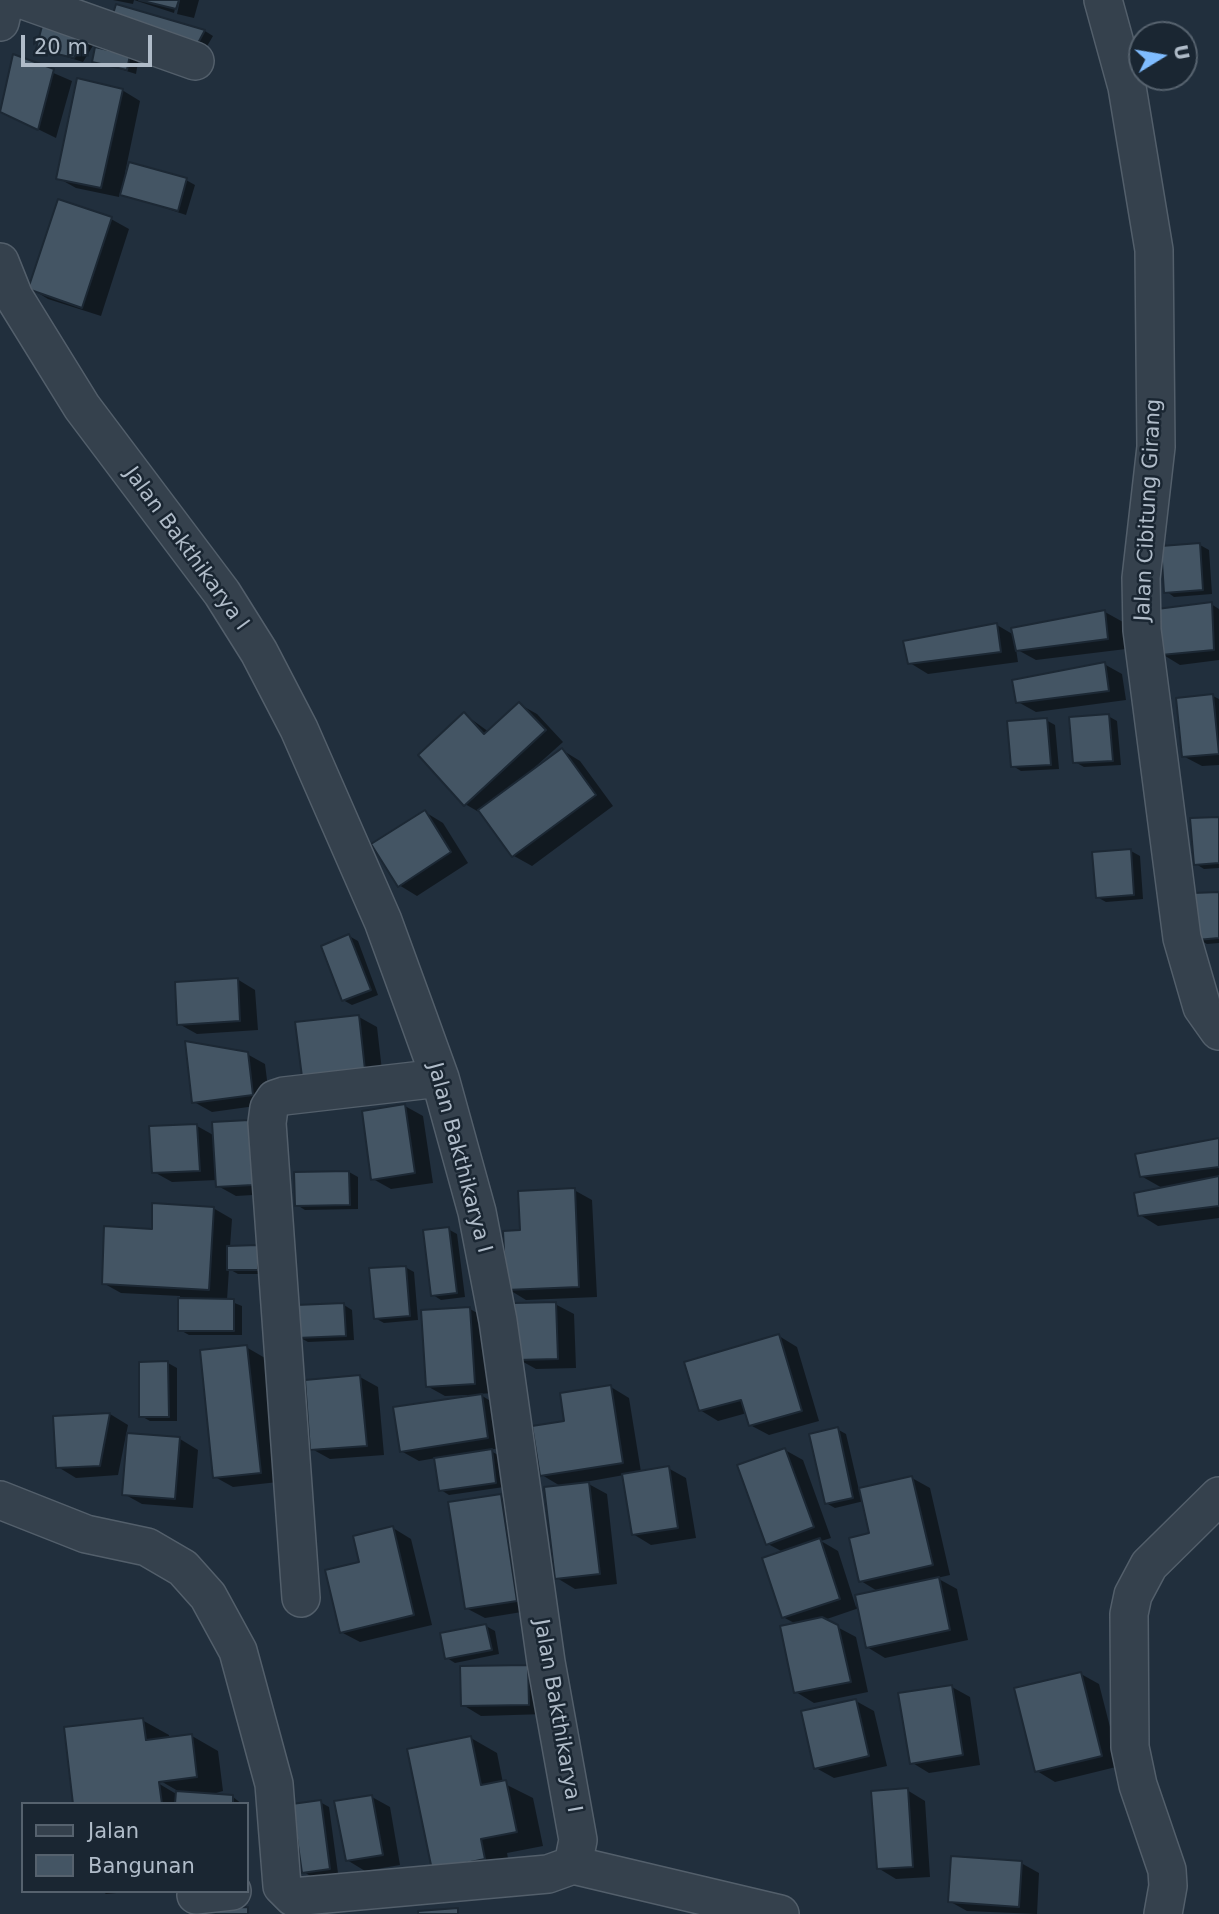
<!DOCTYPE html>
<html>
<head>
<meta charset="utf-8">
<style>
	body { margin:0 }
	#map { position:relative; width:1219px; height:1914px; overflow:hidden; background:#212f3d; font-family:"DejaVu Sans",sans-serif }
	canvas { display:block }
	.legend { position:absolute; left:21px; top:1802px; width:228px; height:91px; box-sizing:border-box; background:#1a2632; border:2px solid #56626e; margin:0; padding:9px 12px; list-style:none; font-size:21px; color:#b0bcc9 }
	.legend li { display:flex; align-items:center; gap:14px; height:35px }
	.legend b { width:35px; border:2px solid #56626e }
	.north { position:absolute; left:1128px; top:21px; width:70px; height:70px; box-sizing:border-box; background:#1a2632; border:2px solid #56626e; border-radius:50%; rotate:79deg; font-size:19px; font-weight:700; line-height:28px; text-align:center; color:#b0bcc9 }
	.north::after { content:''; display:block; margin:auto; width:24px; height:32px; background:#7fbcff; clip-path:polygon(50% 0,100% 100%,50% 72%,0 100%) }
	.scale { position:absolute; left:21px; top:35px; width:131px; height:32px; box-sizing:border-box; border:4px solid #b0bcc9; border-top:0; padding-left:9px; font-size:21px; line-height:24px; white-space:nowrap; color:#b0bcc9; -webkit-text-stroke:5px #1a2632; paint-order:stroke }
</style>
</head>
<body>
<div id="map">
<canvas width="1219" height="1914"></canvas>
<ul class="legend">
<li><b style="height:9px;background:#35414d"></b>Jalan</li>
<li><b style="height:19px;background:#445564"></b>Bangunan</li>
</ul>
<div class="north">U</div>
<div class="scale">20 m</div>
</div>
<script>
const ctx = document.querySelector('canvas').getContext('2d');
ctx.lineJoin = 'round';
function fill(path, color) { ctx.fillStyle = color; ctx.fill(path, 'evenodd'); }
const toPath = rows => new Path2D(rows.map(r => 'M' + r).join(''));
function stroke(path, color, width, dash) { ctx.strokeStyle = color; ctx.lineWidth = width; ctx.lineCap = dash ? 'butt' : 'round'; ctx.setLineDash(dash || []); ctx.stroke(path); }
function write(font, color, halo, rows, align = 'center') {
  ctx.font = font + ' "DejaVu Sans",sans-serif'; ctx.lineWidth = 5; ctx.setLineDash([]); ctx.textBaseline = 'middle'; ctx.strokeStyle = halo; ctx.fillStyle = color; for (const [text, x, y, turn = 0] of rows) {
    ctx.save(); ctx.translate(x, y); ctx.rotate((+turn || 0) * Math.PI / 180); ctx.textAlign = isNaN(turn) ? turn : align; if (halo) ctx.strokeText(text, 0, 0); ctx.fillText(text, 0, 0); ctx.restore();
  }
}
fill(toPath([
	[113,0,134,0,133,4],
	[134,0,177,0,174,13],
	[180,0,199,0,194,18,177,14],
	[117,6,205,31,213,36,206,48],
	[86,40,94,44,83,62,38,48],
	[14,56,72,81,56,138,1,111],
	[130,57,138,62,136,74,94,61],
	[122,90,140,101,125,173,186,180,195,185,186,215,120,193,119,197,76,188,58,178],
	[59,201,111,219,129,229,101,316,48,299,30,288],
	[1200,545,1209,550,1212,594,1174,597,1166,591],
	[1211,604,1219,609,1219,660,1180,665,1162,654],
	[1105,612,1123,622,1126,649,1036,660,1016,649,1018,662,928,674,910,663,997,625,1014,635],
	[1104,664,1122,674,1126,700,1036,712,1018,702],
	[1213,696,1219,699,1219,765,1202,766,1183,756],
	[519,704,537,714,563,742,535,767,536,769,562,750,580,761,613,806,532,866,514,856,484,815,465,804,464,714,489,732],
	[1108,716,1117,721,1121,765,1084,767,1075,762],
	[1046,720,1055,725,1059,769,1021,771,1013,766],
	[425,812,443,823,468,863,417,896,399,885],
	[1219,818,1219,868,1204,869,1196,864],
	[1131,851,1140,856,1143,899,1106,902,1097,897],
	[1219,893,1219,943,1207,944,1198,939],
	[349,936,358,941,378,995,352,1005,343,1000],
	[237,979,255,990,258,1030,197,1034,179,1024],
	[359,1017,377,1027,383,1079,303,1076],
	[247,1054,265,1064,270,1104,212,1112,194,1102],
	[405,1106,423,1116,433,1183,391,1189,373,1179],
	[197,1126,215,1136,270,1194,236,1196,218,1186,217,1180,172,1182,154,1172],
	[1219,1140,1219,1218,1158,1226,1140,1215,1164,1189,1141,1176],
	[349,1172,358,1177,358,1209,305,1210,297,1205],
	[574,1190,592,1200,597,1297,526,1300,508,1289],
	[213,1208,232,1219,230,1247,257,1247,266,1274,238,1274,229,1269,227,1300,242,1306,242,1335,189,1335,180,1330,180,1296,121,1293,103,1283,153,1231],
	[448,1229,457,1234,465,1297,441,1300,433,1295],
	[405,1267,414,1272,418,1320,384,1323,375,1318],
	[555,1304,574,1314,576,1368,536,1369,518,1359],
	[344,1305,352,1310,354,1340,308,1342,299,1337],
	[470,1309,488,1319,492,1393,479,1394,499,1406,505,1447,489,1450,500,1456,504,1487,449,1495,441,1490,436,1458,419,1461,401,1451,467,1398,467,1395,445,1396,427,1386],
	[779,1336,797,1347,819,1421,769,1435,750,1425,747,1413,718,1421,700,1410],
	[246,1347,265,1358,278,1482,233,1487,215,1477],
	[168,1363,177,1368,177,1421,150,1421,141,1416],
	[360,1377,378,1387,384,1455,330,1459,312,1449],
	[611,1387,629,1398,641,1472,668,1468,686,1478,696,1538,651,1545,633,1534,624,1475,585,1482,607,1494,617,1584,575,1589,557,1578,562,1487,542,1475,566,1423],
	[110,1414,128,1425,118,1475,76,1478,58,1467,55,1418],
	[837,1429,846,1434,859,1490,912,1478,930,1488,950,1575,937,1578,957,1589,968,1640,885,1658,867,1647,859,1608,824,1620,856,1637,868,1692,814,1703,796,1692,796,1624,783,1617,783,1552,768,1544,785,1450,803,1460,831,1538,821,1541,838,1551,856,1607,879,1592,861,1581,871,1534,864,1501,835,1508,826,1503],
	[180,1439,198,1450,193,1508,142,1504,124,1494],
	[500,1496,518,1507,534,1610,485,1618,466,1608],
	[393,1528,411,1539,432,1625,360,1642,341,1632,361,1563],
	[486,1626,495,1631,499,1654,455,1663,447,1658],
	[527,1666,545,1677,546,1714,481,1716,463,1705],
	[1081,1674,1099,1684,1120,1766,1055,1782,1037,1771],
	[952,1687,970,1697,980,1765,929,1773,911,1762],
	[856,1701,874,1711,887,1766,834,1778,816,1768],
	[142,1720,169,1735,169,1739,192,1736,218,1751,223,1791,209,1795,233,1797,242,1804,75,1804],
	[152,1776,178,1791,178,1795,151,1779],
	[471,1738,497,1753,503,1783,533,1798,543,1846,507,1853,511,1874,460,1884],
	[907,1790,925,1801,930,1877,896,1879,878,1868],
	[372,1797,390,1807,400,1865,365,1871,347,1860],
	[320,1802,329,1807,338,1873,312,1877,304,1872],
	[1021,1863,1039,1873,1037,1914,967,1911,949,1901],
	[102,1891,137,1891,106,1894]
]), '#0007');
const building = toPath([
	[139,0,179,0,176,9,139,0],
	[116,4,205,30,197,45,111,21,116,4],
	[42,26,86,38,74,58,36,49,42,26],
	[95,47,130,55,127,70,92,62,95,47],
	[13,54,54,69,38,130,0,112,13,54],
	[77,78,123,89,101,188,56,179,77,78],
	[129,162,187,178,178,211,120,195,129,162],
	[58,199,112,217,82,308,28,289,58,199],
	[1200,543,1203,590,1164,593,1161,546,1200,543],
	[1212,602,1214,650,1161,655,1157,609,1212,602],
	[1105,610,1108,639,1016,651,1011,628,1105,610],
	[997,623,1001,652,908,664,903,641,997,623],
	[1105,662,1109,691,1016,703,1012,680,1105,662],
	[1213,694,1219,754,1182,757,1176,698,1213,694],
	[519,702,546,730,464,806,418,755,464,712,484,734,519,702],
	[1109,714,1113,761,1073,763,1069,717,1109,714],
	[1047,718,1051,765,1011,767,1007,721,1047,718],
	[562,748,596,795,512,857,478,810,562,748],
	[425,810,451,852,398,887,371,844,425,810],
	[1219,817,1219,863,1194,865,1190,818,1219,817],
	[1131,849,1134,895,1096,898,1092,852,1131,849],
	[1219,892,1219,938,1197,940,1193,893,1219,892],
	[349,934,371,990,342,1001,321,946,349,934],
	[238,978,240,1021,177,1025,175,982,238,978],
	[359,1015,365,1070,302,1077,295,1022,359,1015],
	[185,1041,248,1052,253,1095,192,1103,185,1041],
	[405,1104,415,1173,371,1180,362,1111,405,1104],
	[249,1120,253,1185,216,1187,212,1122,249,1120],
	[197,1124,200,1171,152,1173,149,1126,197,1124],
	[1219,1138,1219,1167,1140,1177,1135,1154,1219,1138],
	[349,1171,350,1205,295,1206,294,1172,349,1171],
	[1219,1176,1219,1206,1138,1216,1134,1193,1219,1176],
	[575,1188,579,1287,506,1290,503,1231,520,1230,518,1191,575,1188],
	[152,1203,214,1207,209,1290,102,1284,104,1226,152,1229,152,1203],
	[449,1227,457,1293,431,1296,423,1230,449,1227],
	[258,1245,258,1270,227,1270,227,1246,258,1245],
	[406,1266,410,1316,374,1319,369,1268,406,1266],
	[178,1298,234,1299,234,1331,178,1331,178,1298],
	[556,1302,558,1359,516,1360,514,1303,556,1302],
	[344,1303,346,1336,297,1338,296,1305,344,1303],
	[470,1307,475,1384,426,1387,421,1310,470,1307],
	[779,1334,802,1411,749,1426,741,1400,699,1411,684,1362,779,1334],
	[247,1345,261,1473,213,1478,200,1350,247,1345],
	[168,1361,169,1417,139,1417,139,1362,168,1361],
	[360,1375,367,1446,310,1450,305,1380,360,1375],
	[611,1385,623,1463,540,1476,532,1426,564,1421,560,1393,611,1385],
	[482,1394,488,1438,400,1452,393,1407,482,1394],
	[110,1413,100,1466,56,1468,53,1416,110,1413],
	[838,1427,853,1498,825,1504,809,1434,838,1427],
	[127,1433,180,1437,175,1499,122,1495,127,1433],
	[785,1448,814,1527,766,1545,737,1465,785,1448],
	[492,1449,496,1483,439,1491,434,1458,492,1449],
	[669,1466,678,1528,632,1535,622,1474,669,1466],
	[912,1476,933,1565,859,1582,849,1538,869,1533,859,1488,912,1476],
	[589,1482,600,1574,555,1579,544,1487,589,1482],
	[501,1494,517,1601,465,1609,448,1502,501,1494],
	[393,1526,414,1615,340,1633,325,1570,359,1562,353,1536,393,1526],
	[820,1538,840,1599,782,1618,762,1558,820,1538],
	[939,1577,950,1630,866,1648,855,1595,939,1577],
	[822,1617,838,1625,851,1682,794,1693,780,1626,822,1617],
	[486,1624,492,1650,445,1659,440,1633,486,1624],
	[528,1665,529,1705,461,1706,460,1666,528,1665],
	[1081,1672,1102,1756,1035,1772,1014,1688,1081,1672],
	[952,1685,963,1755,910,1764,898,1693,952,1685],
	[856,1699,869,1756,814,1769,801,1711,856,1699],
	[143,1718,146,1740,192,1734,197,1777,159,1782,162,1804,73,1804,64,1727,143,1718],
	[471,1736,481,1785,506,1780,517,1832,481,1839,485,1859,432,1870,407,1749,471,1736],
	[908,1788,913,1867,877,1869,871,1791,908,1788],
	[176,1791,233,1795,233,1804,175,1804,176,1791],
	[372,1795,383,1855,346,1861,334,1801,372,1795],
	[321,1800,330,1869,302,1873,292,1804,321,1800],
	[951,1856,1022,1861,1019,1907,948,1902,951,1856],
	[248,1907,248,1914,190,1914,189,1908,248,1907],
	[458,1908,458,1914,418,1914,418,1911,458,1908]
]);
fill(building, '#445564');
stroke(building, '#1c2834', 2);
const street = toPath([
	[23,0,195,61],
	[1103,0,1127,87,1154,250,1156,447,1141,578,1142,630,1182,938,1202,1007,1219,1031],
	[0,22,5,0],
	[0,262,14,297,82,407,222,593,259,652,299,729,383,921,418,1017,440,1078,477,1212,498,1321,546,1662,578,1840,573,1865,548,1874,293,1897,282,1886,274,1784,238,1651,208,1596,183,1568,147,1547,86,1534,0,1500],
	[301,1598,267,1123,269,1108,275,1099,284,1096,440,1078],
	[573,1865,780,1914],
	[196,1895,232,1891],
	[1163,1914,1168,1886,1167,1870,1138,1785,1130,1747,1129,1614,1133,1595,1149,1565,1219,1496]
]);
stroke(street, '#535f6b', 40);
stroke(street, '#35414d', 37);
write('21px', '#b0bcc9', '#1a2632', [
	["Jalan Cibitung Girang",1149,510,-87],
	["Jalan Bakthikarya I",186,549,54],
	["Jalan Bakthikarya I",459,1158,75],
	["Jalan Bakthikarya I",557,1716,80]
]);
</script>
</body>
</html>
